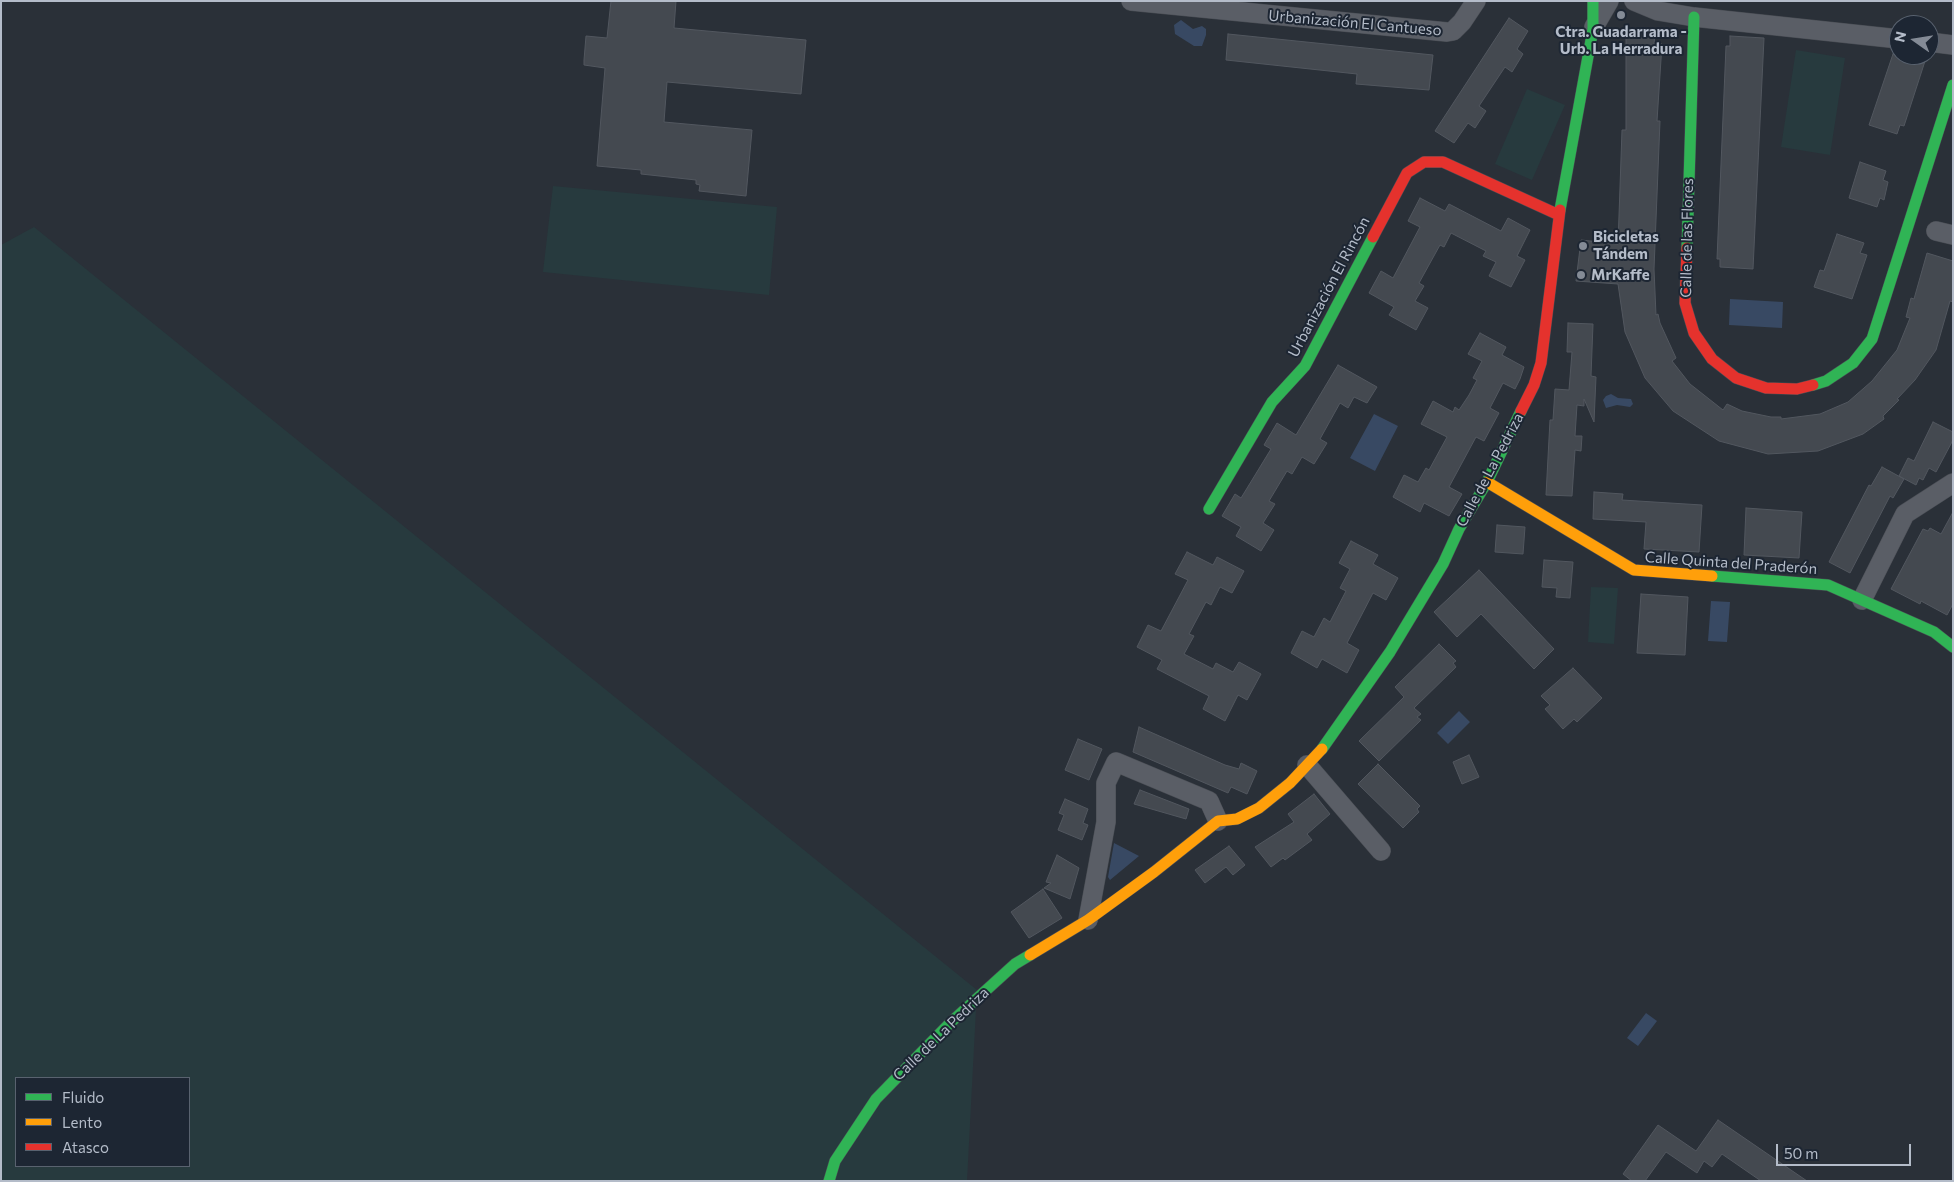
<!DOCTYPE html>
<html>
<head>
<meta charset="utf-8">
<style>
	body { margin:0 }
	#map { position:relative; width:1954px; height:1182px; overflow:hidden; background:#2a3038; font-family:Commissioner,sans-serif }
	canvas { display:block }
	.frame { position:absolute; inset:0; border:2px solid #b4bcc9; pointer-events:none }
	.legend { position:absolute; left:15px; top:1077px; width:175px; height:90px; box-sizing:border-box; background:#1d2633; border:1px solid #59626f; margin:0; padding:6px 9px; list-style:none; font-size:15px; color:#b4bcc9 }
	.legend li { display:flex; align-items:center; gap:10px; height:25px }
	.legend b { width:25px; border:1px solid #59626f }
	.north { position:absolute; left:1889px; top:15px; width:50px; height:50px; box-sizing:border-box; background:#1d2633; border:1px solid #59626f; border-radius:50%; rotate:283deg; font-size:14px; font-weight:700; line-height:20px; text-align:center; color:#b4bcc9 }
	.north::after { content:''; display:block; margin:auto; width:18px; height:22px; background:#848b96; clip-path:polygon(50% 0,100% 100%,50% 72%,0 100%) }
	.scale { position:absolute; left:1776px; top:1144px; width:135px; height:22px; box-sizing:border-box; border:2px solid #b4bcc9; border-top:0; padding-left:6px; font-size:15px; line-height:18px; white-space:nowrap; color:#b4bcc9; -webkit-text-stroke:4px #1d2633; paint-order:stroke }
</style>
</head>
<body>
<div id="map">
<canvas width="1954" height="1182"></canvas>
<div class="frame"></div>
<ul class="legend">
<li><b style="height:6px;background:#30b455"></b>Fluido</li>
<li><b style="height:6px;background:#ff9f0a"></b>Lento</li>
<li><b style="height:6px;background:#e5322d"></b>Atasco</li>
</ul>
<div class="north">N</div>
<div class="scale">50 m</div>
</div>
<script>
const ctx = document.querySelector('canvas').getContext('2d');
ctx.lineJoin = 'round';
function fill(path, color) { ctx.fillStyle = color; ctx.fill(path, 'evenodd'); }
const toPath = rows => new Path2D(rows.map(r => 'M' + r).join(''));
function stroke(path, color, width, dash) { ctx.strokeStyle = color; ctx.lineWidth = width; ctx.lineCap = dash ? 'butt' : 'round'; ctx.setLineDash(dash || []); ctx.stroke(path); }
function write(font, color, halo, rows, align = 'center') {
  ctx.font = font + ' Commissioner,sans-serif'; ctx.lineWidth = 4; ctx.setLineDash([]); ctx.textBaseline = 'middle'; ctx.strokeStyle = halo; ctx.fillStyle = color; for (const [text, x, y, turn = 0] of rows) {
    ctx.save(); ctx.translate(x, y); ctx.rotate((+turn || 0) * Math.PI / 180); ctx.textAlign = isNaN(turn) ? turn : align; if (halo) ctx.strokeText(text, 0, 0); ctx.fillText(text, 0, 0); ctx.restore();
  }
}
fill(toPath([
	[1796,50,1845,58,1830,155,1781,147],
	[1527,89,1565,105,1532,180,1495,164],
	[553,186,777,207,769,295,543,272],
	[34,227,977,990,967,1181,1,1181,1,245],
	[16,1078,189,1078,189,1166,16,1166],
	[1591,587,1618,588,1614,644,1588,642]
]), '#273a3e');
fill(toPath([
	[1181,20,1193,29,1202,26,1206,29,1206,35,1202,46,1194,46,1175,34,1174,25],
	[1730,299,1783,302,1782,328,1729,325],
	[1611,394,1618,398,1631,399,1633,404,1630,407,1617,405,1606,408,1603,400,1606,396],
	[1374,414,1398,426,1375,471,1350,458],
	[1711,601,1730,602,1727,642,1708,641],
	[1459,711,1470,722,1448,744,1437,733],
	[1114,843,1139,856,1110,880,1108,877],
	[1646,1013,1657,1021,1638,1046,1627,1038]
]), '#384963');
const building = toPath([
	[611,1,676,1,674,28,806,40,801,94,667,82,664,122,752,130,746,196,699,191,700,185,696,184,696,180,641,174,641,170,597,166,605,68,584,65,584,60,586,36,607,38,611,1],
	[1509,18,1528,31,1517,49,1523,54,1512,72,1505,67,1479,106,1486,111,1475,128,1468,123,1454,143,1435,131,1509,18],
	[1626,32,1655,33,1654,44,1662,44,1657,121,1660,121,1654,269,1656,315,1658,314,1660,323,1676,358,1672,361,1690,384,1723,410,1727,404,1742,411,1771,417,1781,417,1781,419,1820,414,1848,402,1872,381,1897,350,1910,318,1906,317,1911,298,1914,299,1927,253,1953,261,1953,302,1950,301,1936,350,1915,380,1897,399,1899,400,1883,416,1884,419,1863,434,1818,451,1768,454,1719,441,1673,411,1645,378,1625,332,1618,284,1576,281,1581,240,1618,244,1622,130,1626,130,1626,32],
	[1228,34,1433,55,1429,90,1356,84,1357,74,1226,60,1228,34],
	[1730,36,1764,38,1753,269,1720,267,1720,259,1717,259,1726,46,1730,46,1730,36],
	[1893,54,1910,60,1912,55,1926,58,1904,126,1900,125,1897,134,1869,125,1893,54],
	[1860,162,1886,171,1883,180,1888,182,1884,200,1880,198,1877,207,1849,198,1860,162],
	[1420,198,1445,211,1449,204,1501,231,1508,218,1530,230,1517,256,1525,260,1511,287,1489,276,1496,262,1483,256,1486,251,1451,233,1444,247,1440,245,1419,283,1424,286,1415,301,1428,308,1416,330,1389,315,1394,307,1369,293,1381,271,1393,278,1420,227,1408,221,1420,198],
	[1837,234,1864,243,1860,253,1867,255,1852,299,1814,287,1820,270,1824,271,1837,234],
	[1568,323,1593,324,1591,376,1596,377,1594,422,1584,399,1584,406,1577,405,1575,436,1582,436,1581,451,1575,450,1572,496,1546,495,1550,420,1553,420,1555,389,1569,390,1572,352,1567,352,1568,323],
	[1480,333,1506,347,1502,355,1524,367,1520,379,1515,389,1503,383,1490,408,1499,413,1484,441,1476,437,1449,487,1462,494,1449,516,1424,503,1420,512,1393,497,1404,475,1418,482,1426,468,1429,470,1447,437,1421,424,1433,401,1453,412,1455,407,1459,410,1469,395,1477,380,1473,378,1482,361,1468,354,1480,333],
	[1338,365,1377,387,1367,403,1354,397,1348,408,1340,403,1320,439,1327,443,1314,464,1302,457,1292,474,1287,471,1269,501,1275,504,1263,523,1274,530,1261,551,1236,536,1241,527,1222,516,1235,494,1241,498,1271,449,1264,445,1277,423,1296,435,1338,365],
	[1933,422,1953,432,1953,440,1936,472,1929,468,1923,480,1919,478,1916,485,1899,476,1908,458,1914,461,1933,422],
	[1882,467,1904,479,1893,498,1890,496,1850,573,1829,562,1869,485,1871,486,1882,467],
	[1594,492,1623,494,1622,500,1702,505,1699,552,1644,549,1646,522,1593,519,1594,492],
	[1746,508,1802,512,1799,558,1744,555,1746,508],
	[1953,512,1953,604,1947,615,1921,601,1920,604,1891,589,1923,529,1928,531,1930,528,1941,534,1953,512],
	[1497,525,1525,527,1523,554,1495,552,1497,525],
	[1351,541,1378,555,1373,564,1398,578,1386,600,1373,593,1347,643,1359,650,1347,673,1322,659,1317,668,1291,653,1302,631,1314,637,1324,618,1330,622,1346,591,1340,588,1350,569,1339,563,1351,541],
	[1187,552,1213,565,1217,557,1244,571,1232,593,1220,587,1211,605,1206,602,1189,634,1194,636,1184,654,1213,669,1216,663,1233,672,1239,662,1261,674,1247,700,1238,695,1225,721,1203,709,1209,696,1157,669,1162,660,1137,647,1148,625,1161,631,1188,580,1175,574,1187,552],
	[1544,560,1573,562,1570,598,1556,597,1557,588,1542,587,1544,560],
	[1479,570,1554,649,1534,669,1481,614,1457,637,1434,612,1479,570],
	[1641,594,1688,597,1685,655,1637,653,1641,594],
	[1439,644,1456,661,1453,663,1456,667,1414,708,1421,714,1417,717,1421,720,1379,761,1359,741,1404,697,1395,687,1439,644],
	[1573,668,1602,698,1577,722,1574,719,1563,729,1545,709,1550,705,1541,696,1573,668],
	[1139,727,1225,765,1239,769,1241,763,1257,771,1247,794,1231,787,1228,793,1133,752,1139,727],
	[1078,739,1102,749,1089,780,1065,770,1078,739],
	[1469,755,1479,777,1462,784,1453,762,1469,755],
	[1378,764,1420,806,1417,809,1419,812,1403,828,1358,784,1378,764],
	[1140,790,1189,809,1186,819,1134,804,1140,790],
	[1314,794,1330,814,1307,834,1312,840,1285,860,1283,858,1271,867,1255,847,1294,822,1288,814,1314,794],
	[1065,799,1088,809,1083,823,1088,825,1082,840,1058,830,1064,815,1059,813,1065,799],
	[1229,846,1245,865,1233,875,1226,867,1205,883,1195,870,1229,846],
	[1057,855,1079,868,1070,899,1044,888,1051,883,1046,882,1057,855],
	[1043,889,1062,918,1029,938,1011,912,1043,889],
	[1718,1120,1807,1181,1761,1181,1722,1154,1712,1167,1704,1161,1697,1173,1666,1152,1645,1181,1632,1181,1623,1174,1658,1125,1696,1151,1718,1120]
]);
fill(building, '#444950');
stroke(building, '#52575f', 1);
const street = toPath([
	[1131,1,1447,32,1453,31,1462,22,1476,1],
	[1634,1,1658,11,1694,17,1899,39],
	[1594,27,1609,1],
	[1929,42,1953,45],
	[1936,231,1953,235],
	[1862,600,1905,514,1953,483],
	[1307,765,1381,851],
	[1088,920,1106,822,1106,783,1116,762,1209,801,1218,821]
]);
const fast = toPath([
	[1560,210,1593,29,1593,1],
	[1687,248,1694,17],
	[1813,385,1826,381,1853,363,1872,339,1953,85],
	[1209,509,1272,402,1305,366,1373,237],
	[1712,576,1828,585,1934,632,1953,647],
	[1322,749,1390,652,1443,564,1459,529,1487,482,1521,411],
	[829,1181,835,1161,876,1099,950,1023,1015,964,1030,955]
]);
const slow = toPath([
	[1487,482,1634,570,1712,576],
	[1030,955,1088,920,1154,872,1218,821,1237,819,1259,808,1290,783,1322,749]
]);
const jam = toPath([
	[1373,237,1407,173,1424,162,1443,162,1559,215],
	[1687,248,1685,303,1694,333,1712,359,1736,378,1766,388,1797,389,1813,385],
	[1521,411,1534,385,1541,363,1560,210]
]);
stroke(street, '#484c53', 20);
stroke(fast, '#484c53', 12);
stroke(slow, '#484c53', 12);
stroke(jam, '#484c53', 12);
stroke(street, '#5a5e66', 19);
stroke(fast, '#30b455', 11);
stroke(slow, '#ff9f0a', 11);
stroke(jam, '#e5322d', 11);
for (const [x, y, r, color] of [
	[1621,15,5,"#848b96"],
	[1583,246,5,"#848b96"],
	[1581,275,5,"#848b96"]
]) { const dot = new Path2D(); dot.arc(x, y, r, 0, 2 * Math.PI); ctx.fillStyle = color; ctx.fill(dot); stroke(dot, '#1d2633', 2); }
write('15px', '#b4bcc9', '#1d2633', [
	["Urbanización El Cantueso",1355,23,5],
	["Calle de las Flores",1687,238,-89],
	["Urbanización El Rincón",1329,287,-62],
	["Calle de La Pedriza",1490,470,-62],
	["Calle Quinta del Praderón",1731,563,4],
	["Calle de La Pedriza",941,1034,-44]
]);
write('bold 15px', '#b4bcc9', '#1d2633', [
	["Ctra. Guadarrama -",1621,32,"center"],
	["Urb. La Herradura",1621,49,"center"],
	["Bicicletas",1593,237],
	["Tándem",1593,254],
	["MrKaffe",1591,275]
], 'left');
</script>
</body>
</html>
